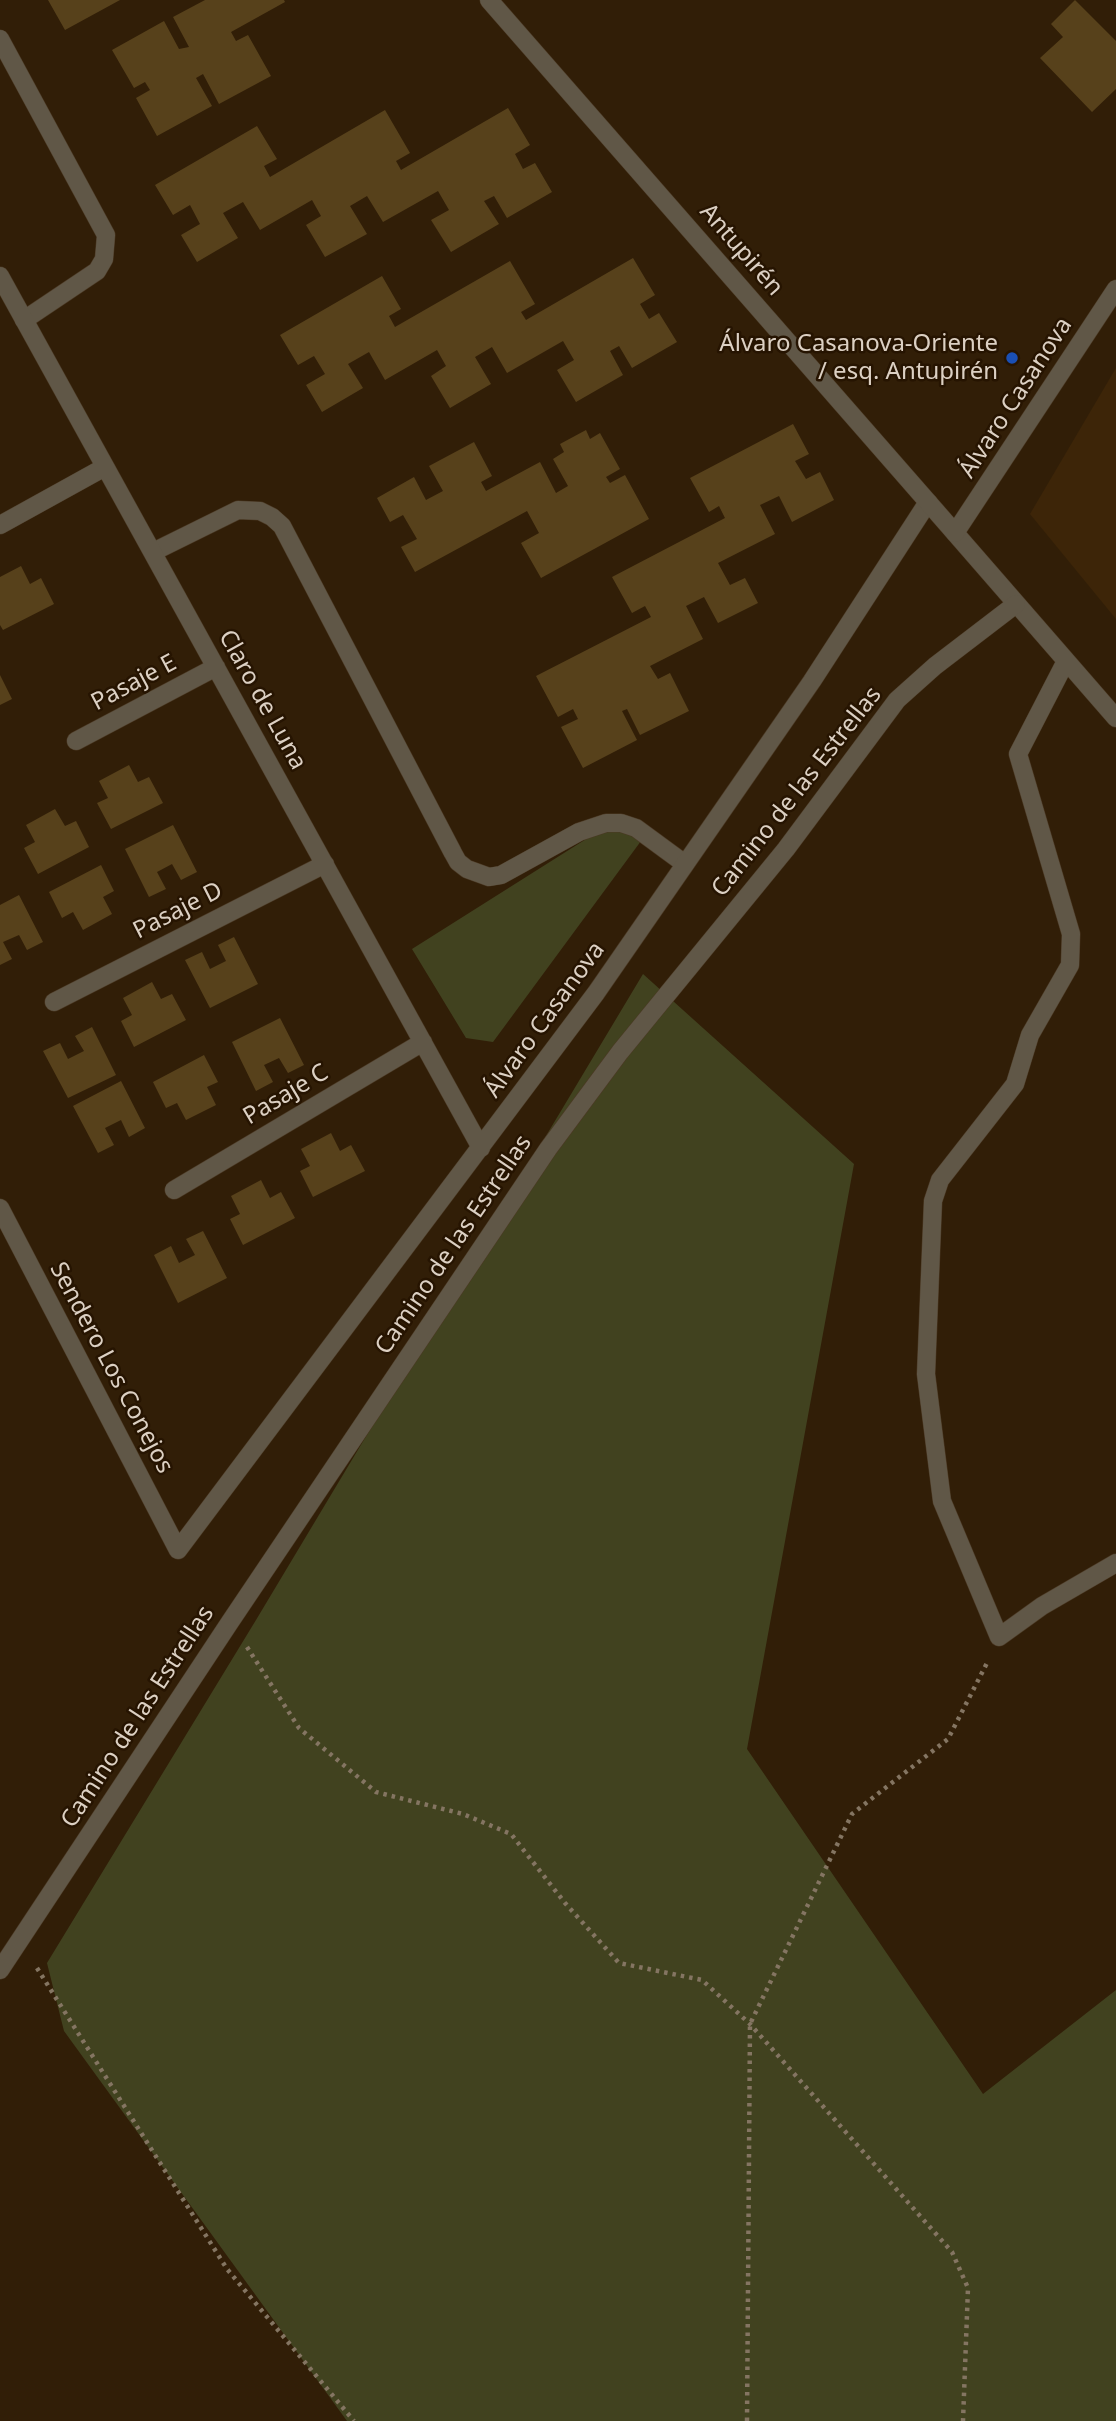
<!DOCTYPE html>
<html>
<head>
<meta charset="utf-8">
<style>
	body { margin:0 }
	canvas { display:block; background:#311e07 }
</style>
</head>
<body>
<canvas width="1116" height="2421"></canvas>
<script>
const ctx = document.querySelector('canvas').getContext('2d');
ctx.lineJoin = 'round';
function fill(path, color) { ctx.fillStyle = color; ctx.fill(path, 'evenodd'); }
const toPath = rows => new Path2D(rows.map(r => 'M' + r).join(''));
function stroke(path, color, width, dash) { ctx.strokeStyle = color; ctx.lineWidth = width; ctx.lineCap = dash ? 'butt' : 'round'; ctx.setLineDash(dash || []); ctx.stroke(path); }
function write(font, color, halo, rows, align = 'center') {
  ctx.font = font + ' "Noto Sans",sans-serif'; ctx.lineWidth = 5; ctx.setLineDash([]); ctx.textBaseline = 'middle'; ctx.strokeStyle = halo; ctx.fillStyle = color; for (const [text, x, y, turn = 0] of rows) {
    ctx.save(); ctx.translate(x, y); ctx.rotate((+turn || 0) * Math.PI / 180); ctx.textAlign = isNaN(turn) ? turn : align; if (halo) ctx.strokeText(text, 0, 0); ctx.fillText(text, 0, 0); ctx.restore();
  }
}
fill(toPath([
	[1116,368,1116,619,1030,514]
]), '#3d2508');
fill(toPath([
	[602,829,627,830,641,841,493,1042,466,1038,412,949],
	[643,974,854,1164,747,1749,983,2094,1116,1990,1116,2421,347,2421,64,2031,47,1963,256,1620]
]), '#41421f');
fill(toPath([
	[48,0,120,0,65,30],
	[205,0,284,0,285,2,231,32,236,41,248,35,271,76,219,104,203,74,196,78,212,106,157,136,136,98,150,90,145,82,134,88,112,50,164,21,179,49,189,47,173,17],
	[1075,0,1116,41,1116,89,1092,112,1040,58,1063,37,1051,24],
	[508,108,530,145,515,154,523,169,535,163,552,192,507,218,494,196,484,201,499,224,451,252,431,220,449,210,438,191,383,222,367,196,350,206,367,234,325,257,306,225,321,216,312,200,260,230,243,202,223,213,238,238,197,262,181,235,200,224,190,205,173,215,155,185,257,126,277,159,264,166,270,177,385,110,410,153,396,161,401,170],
	[633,258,655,295,640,304,649,319,659,313,677,342,632,368,619,346,610,351,623,375,576,402,557,370,574,360,563,341,507,373,492,347,475,357,491,384,450,408,431,376,446,366,437,350,385,380,369,352,348,364,363,388,322,412,306,385,325,374,314,356,298,365,280,335,382,276,401,309,389,316,395,327,510,261,535,304,521,312,526,320],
	[793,424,809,454,795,461,806,479,820,472,834,500,792,522,779,496,760,505,775,534,718,563,730,585,745,578,758,603,718,623,704,597,686,606,703,639,650,666,658,679,670,673,689,711,640,735,627,709,622,711,637,740,583,768,561,727,578,719,573,709,558,717,536,676,651,617,645,606,632,613,612,577,725,518,719,506,709,512,690,478],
	[586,430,590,439,600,433,620,469,606,477,610,483,625,475,649,519,541,578,521,543,539,533,527,511,415,572,401,547,417,539,403,515,390,522,377,498,414,477,426,500,443,491,429,466,474,442,492,476,481,482,486,491,540,462,556,493,568,486,553,459,564,452,560,444],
	[21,566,30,584,41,578,54,604,3,630,0,625,0,577],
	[0,675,12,699,0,705],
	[129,765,138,782,149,777,163,803,111,829,97,803,108,798,99,781],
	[55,809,65,826,76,821,89,847,38,874,24,848,35,842,26,825],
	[173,825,197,872,181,880,172,864,157,872,166,889,149,897,125,849],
	[101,865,114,891,103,897,112,914,83,930,73,912,62,918,49,892],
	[19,895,43,942,27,950,19,935,3,942,12,959,0,965,0,905],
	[234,937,258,984,210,1008,185,960,202,952,210,969,226,961,218,945],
	[152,982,161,999,172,994,186,1020,134,1047,121,1021,132,1015,123,998],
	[280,1018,304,1065,288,1073,279,1058,264,1065,273,1082,256,1091,232,1042],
	[92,1027,116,1075,68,1098,43,1051,60,1043,68,1059,84,1051,75,1036],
	[204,1055,218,1082,207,1087,216,1105,186,1120,177,1103,166,1108,153,1082],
	[121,1081,145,1128,129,1137,121,1120,105,1128,114,1145,98,1153,73,1106],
	[331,1133,340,1151,351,1145,365,1171,313,1197,300,1171,310,1166,301,1149],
	[261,1180,270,1198,281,1192,295,1218,243,1245,230,1219,240,1214,231,1196],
	[203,1231,227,1278,178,1303,154,1255,171,1246,179,1263,195,1255,186,1239]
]), '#57411b');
const service = toPath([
	[0,39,106,235,104,259,97,271,24,320],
	[955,533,1116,718],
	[153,552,238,510,260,511,272,517,282,526,453,853,458,862,467,869,489,877,501,875,579,832,606,823,621,823,636,828,685,864],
	[1066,661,1018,754,1071,934,1070,965,1030,1035,1015,1084,940,1180,933,1201,926,1374,942,1501,999,1637,1042,1606,1116,1563]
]);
const minor = toPath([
	[0,276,481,1148],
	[0,525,105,467],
	[76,741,216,667],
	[54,1002,325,864],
	[174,1190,423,1042],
	[0,1208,178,1550,596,993,812,681,928,502],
	[0,1970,230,1622,548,1149,620,1052,786,849,897,700,935,666,1016,604]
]);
const tertiary = toPath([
	[489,0,955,533,1116,289]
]);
stroke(service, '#4c3a25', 19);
stroke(minor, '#4c3a25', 19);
stroke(tertiary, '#4c3a25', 19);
stroke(toPath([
	[247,1647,299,1728,376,1792,463,1814,511,1834,565,1903,619,1963,702,1980,750,2024,952,2252,968,2288,963,2421],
	[37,1968,227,2269,354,2421],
	[747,2421,750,2024,852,1814,948,1739,987,1663]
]), '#847562', 4.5, [3.5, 5]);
stroke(service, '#605747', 18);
stroke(minor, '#605747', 18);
stroke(tertiary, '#605747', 18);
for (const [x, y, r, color] of [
	[1012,358,7,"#1a4fb4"]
]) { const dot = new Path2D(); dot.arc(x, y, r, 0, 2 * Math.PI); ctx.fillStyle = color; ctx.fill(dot); stroke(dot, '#261401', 2.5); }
write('24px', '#dcd0c3', '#261401', [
	["Antupirén",741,250,49],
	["Álvaro Casanova",1016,398,-57],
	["Pasaje E",134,683,-28],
	["Claro de Luna",262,700,61],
	["Camino de las Estrellas",797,792,-52],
	["Pasaje D",178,911,-27],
	["Álvaro Casanova",545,1020,-54],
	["Pasaje C",286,1095,-31],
	["Camino de las Estrellas",454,1245,-56],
	["Sendero Los Conejos",111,1368,62],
	["Camino de las Estrellas",138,1717,-57]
]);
write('24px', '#dcd0c3', '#261401', [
	["Álvaro Casanova-Oriente",998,344],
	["/ esq. Antupirén",998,372]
], 'right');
</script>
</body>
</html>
